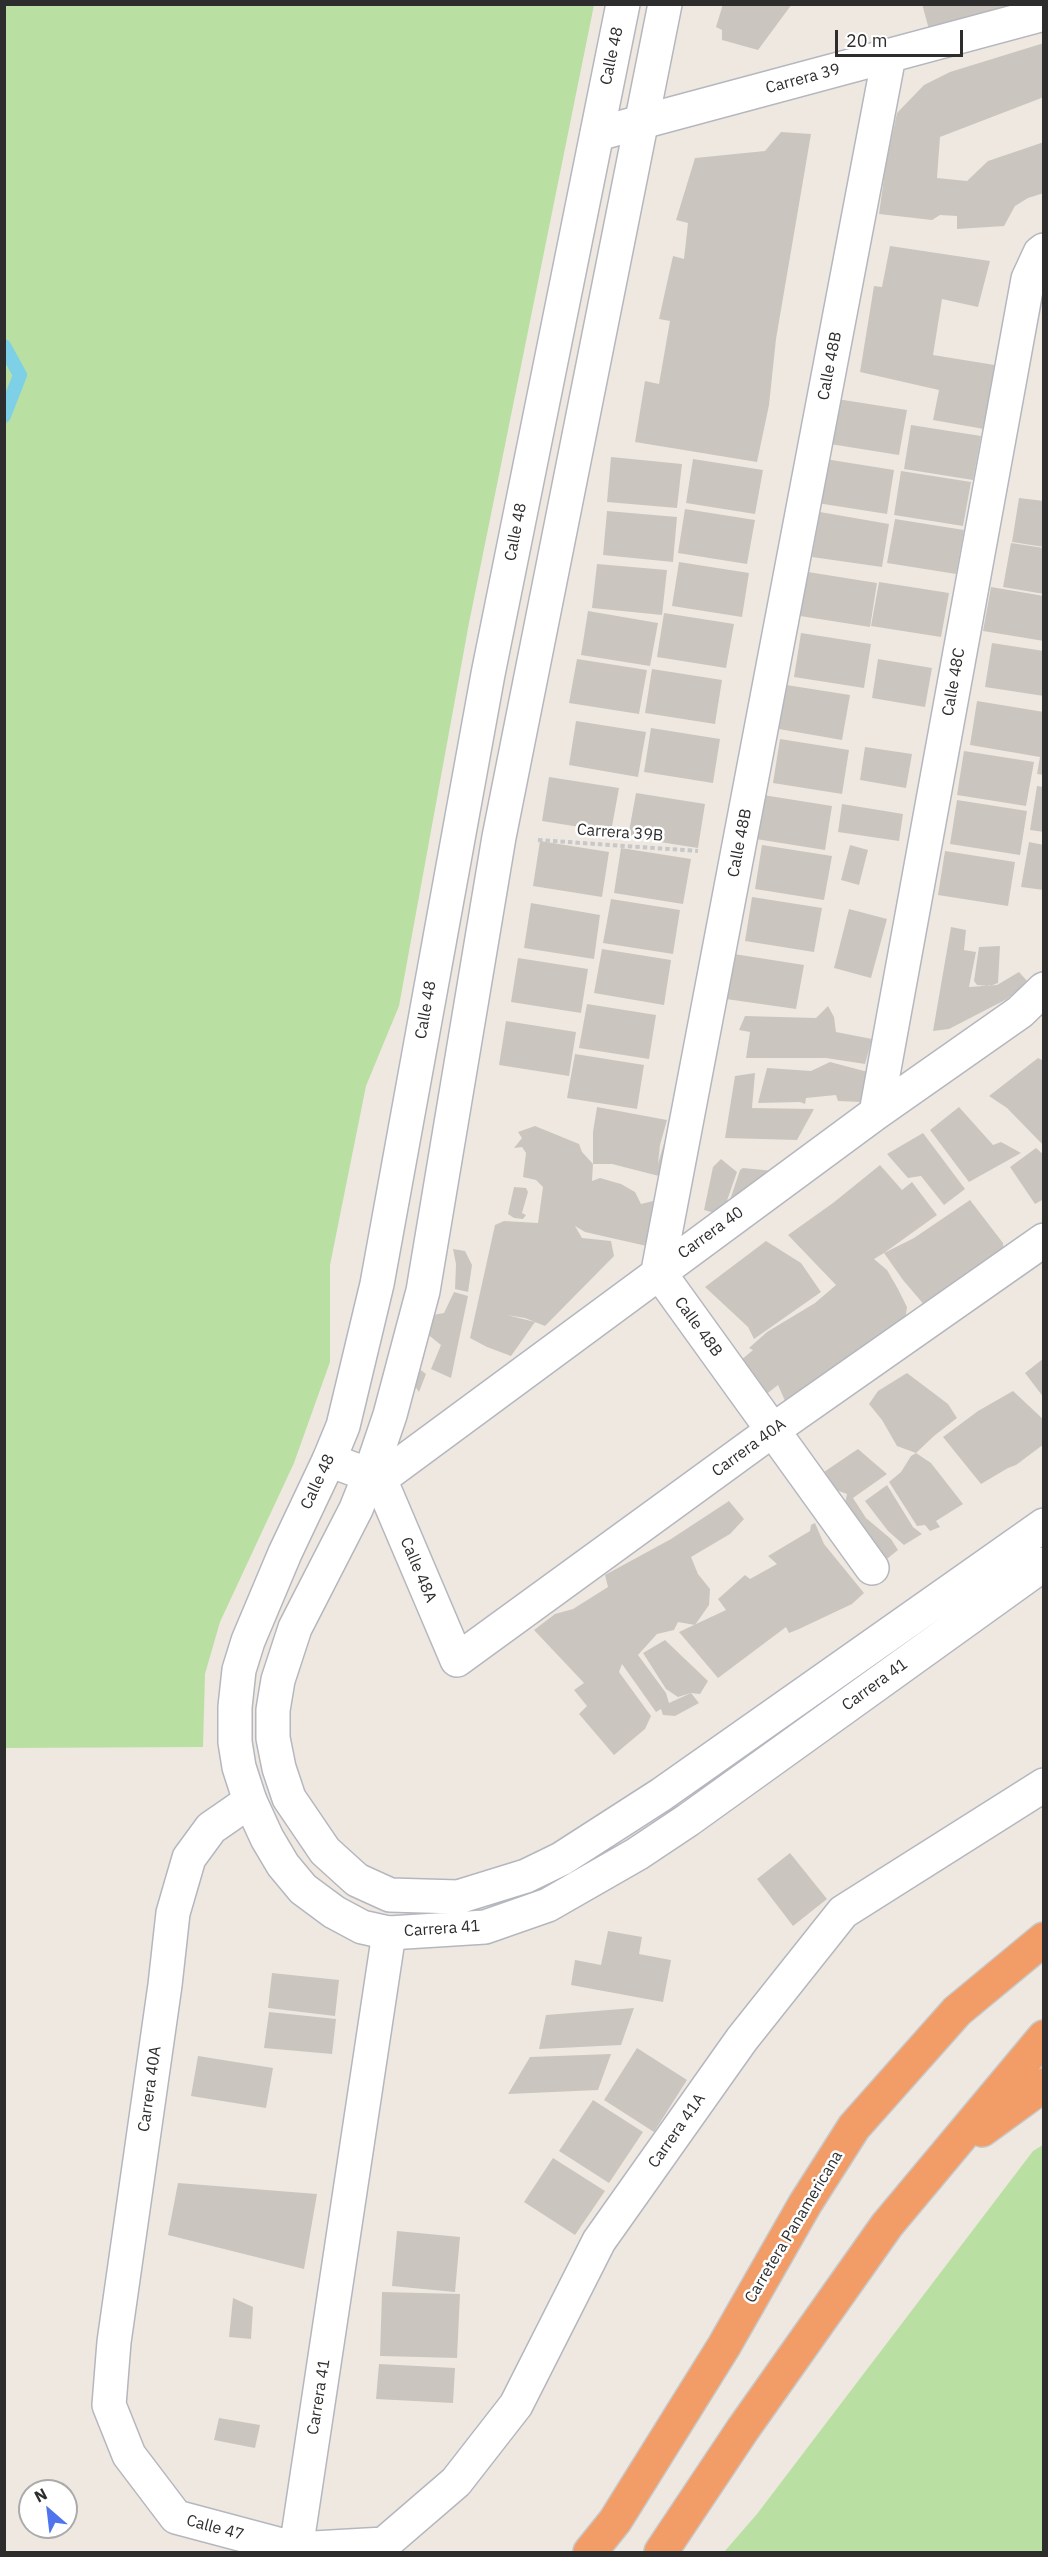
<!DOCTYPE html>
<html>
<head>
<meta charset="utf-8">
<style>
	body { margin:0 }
	#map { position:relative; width:1048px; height:2557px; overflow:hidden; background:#eee8e1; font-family:"IBM Plex Sans",sans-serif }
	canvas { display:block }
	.frame { position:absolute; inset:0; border:6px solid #2d2d2d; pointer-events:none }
	.north { position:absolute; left:18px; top:2479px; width:60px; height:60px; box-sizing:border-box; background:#fff; border:2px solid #ababab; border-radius:50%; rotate:332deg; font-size:16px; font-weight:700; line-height:24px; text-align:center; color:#2d2d2d }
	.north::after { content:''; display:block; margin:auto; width:21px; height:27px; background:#4f74ed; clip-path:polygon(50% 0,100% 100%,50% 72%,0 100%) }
	.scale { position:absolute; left:835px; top:30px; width:128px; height:27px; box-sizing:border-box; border:3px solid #2d2d2d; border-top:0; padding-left:8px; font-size:18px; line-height:21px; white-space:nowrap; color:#2d2d2d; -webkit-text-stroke:4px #fff; paint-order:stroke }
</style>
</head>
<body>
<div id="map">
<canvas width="1048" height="2557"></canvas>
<div class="frame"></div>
<div class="north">N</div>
<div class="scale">20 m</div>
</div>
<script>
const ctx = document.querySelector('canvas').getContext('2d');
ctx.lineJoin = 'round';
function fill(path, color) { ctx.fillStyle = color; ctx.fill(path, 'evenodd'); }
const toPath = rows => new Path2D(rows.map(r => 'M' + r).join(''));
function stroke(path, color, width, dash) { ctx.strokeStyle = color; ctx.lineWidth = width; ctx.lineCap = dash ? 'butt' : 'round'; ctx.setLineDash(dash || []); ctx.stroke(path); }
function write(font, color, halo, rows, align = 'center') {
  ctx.font = font + ' "IBM Plex Sans",sans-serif'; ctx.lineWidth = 5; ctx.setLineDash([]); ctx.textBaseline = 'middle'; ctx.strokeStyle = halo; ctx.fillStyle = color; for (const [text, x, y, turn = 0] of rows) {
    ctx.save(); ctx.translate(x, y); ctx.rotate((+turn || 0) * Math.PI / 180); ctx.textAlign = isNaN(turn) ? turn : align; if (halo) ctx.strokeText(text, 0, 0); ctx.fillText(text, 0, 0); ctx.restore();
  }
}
fill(toPath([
	[4,5,594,5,469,623,399,1006,366,1086,330,1265,330,1362,294,1463,220,1622,205,1674,203,1747,5,1748],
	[1043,2145,1043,2552,724,2552,757,2514,1033,2151]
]), '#badfa3');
stroke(toPath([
	[4,346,20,375,4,416]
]), '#7ed0e6', 14);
fill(toPath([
	[723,4,792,4,758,50,722,40,722,30,716,27],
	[922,4,1044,4,932,40],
	[1044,43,1044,97,940,137,937,178,967,181,988,161,1044,142,1044,193,1028,198,1015,206,1004,226,957,229,957,216,940,215,932,220,879,214,886,163,897,113,924,85,950,72],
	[781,132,811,134,776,339,769,405,757,462,635,442,645,381,659,384,670,321,659,319,673,256,684,259,688,223,676,220,695,158,765,151],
	[890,246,990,261,978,307,942,299,933,355,1007,367,995,431,933,420,939,390,860,372,874,286,882,287],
	[837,399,907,410,899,455,830,444],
	[911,425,981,436,973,480,904,469],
	[611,457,682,464,677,508,607,502],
	[693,459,763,470,755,514,686,503],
	[825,459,894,470,887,514,817,503],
	[901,471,971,482,963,526,894,515],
	[1019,498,1044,501,1044,547,1012,542],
	[685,509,755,520,747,564,678,553],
	[607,511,677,517,673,562,603,555],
	[820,512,889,524,882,567,812,557],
	[895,519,964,530,956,574,887,563],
	[1011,543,1044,548,1044,594,1003,587],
	[679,562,749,573,742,617,672,606],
	[597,564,667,570,662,615,592,608],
	[808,572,877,583,870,627,800,616],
	[879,582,949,593,941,637,871,626],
	[991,587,1044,596,1044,641,983,631],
	[588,611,658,623,650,666,581,655],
	[664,613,734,624,726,668,657,657],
	[801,633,871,644,864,688,794,677],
	[992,643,1044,651,1044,696,985,687],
	[577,659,647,670,639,714,569,703],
	[878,659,932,668,925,707,872,698],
	[652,669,722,680,715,724,645,713],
	[780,684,850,695,842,740,773,728],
	[977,701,1044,712,1044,775,1037,774,1040,757,970,745],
	[576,721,646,732,638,777,569,765],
	[651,728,720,739,713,783,644,772],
	[780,739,849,750,842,794,773,783],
	[865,747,912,754,906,788,860,780],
	[964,751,1034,762,1026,806,957,795],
	[549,777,619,788,611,832,542,821],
	[1037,786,1044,787,1044,832,1030,830],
	[636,793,705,804,698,848,628,837],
	[763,795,832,806,825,850,756,839],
	[957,800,1027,811,1020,855,950,844],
	[842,804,903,814,899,841,838,832],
	[540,841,609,852,602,897,533,886],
	[1029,842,1044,845,1044,890,1021,887],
	[762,845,832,856,824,900,755,889],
	[850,845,868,850,859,885,841,880],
	[621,848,691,859,683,904,614,893],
	[945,851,1015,862,1008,906,938,895],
	[752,897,822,908,814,952,745,941],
	[611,899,680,910,673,954,603,943],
	[531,903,600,915,594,959,524,948],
	[849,909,887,919,871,978,834,968],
	[951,927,966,930,964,950,976,952,969,987,997,985,1019,972,1028,982,1007,999,949,1029,933,1031],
	[1000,946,998,983,990,986,977,985,974,981,979,947],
	[602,949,671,960,664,1005,594,993],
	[734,954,804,965,796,1009,726,999],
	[518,958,588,969,581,1013,511,1002],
	[587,1004,656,1015,649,1059,579,1048],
	[828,1006,834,1017,836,1032,872,1039,865,1064,826,1058,746,1058,750,1032,739,1030,745,1016,816,1018],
	[506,1021,576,1032,569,1076,499,1065],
	[575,1054,644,1065,637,1109,567,1098],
	[1038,1058,1044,1061,1044,1146,1007,1108,989,1096],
	[830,1062,868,1072,861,1102,838,1101,836,1095,806,1098,805,1104,800,1102,758,1103,767,1068,811,1071],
	[755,1073,752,1108,814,1109,797,1140,725,1138,735,1076],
	[597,1107,667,1120,660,1145,658,1164,667,1133,677,1135,659,1176,612,1164,593,1164,593,1132],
	[959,1107,993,1145,1001,1142,1021,1153,969,1182,930,1130],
	[535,1126,579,1144,582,1152,593,1164,592,1181,600,1178,621,1184,635,1192,641,1204,653,1201,651,1247,585,1232,575,1226,582,1238,611,1241,614,1256,545,1326,525,1318,507,1315,535,1322,511,1356,487,1347,470,1338,495,1225,504,1221,538,1223,543,1187,536,1180,523,1177,526,1153,522,1147,514,1148,522,1138,518,1132],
	[923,1133,965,1189,944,1205,921,1176,908,1178,887,1154],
	[1036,1148,1044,1155,1044,1199,1035,1204,1010,1167],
	[721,1159,737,1172,722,1215,704,1210,713,1167],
	[880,1165,902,1190,912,1182,937,1215,884,1253,914,1238,970,1200,1003,1243,1004,1252,926,1307,903,1280,884,1253,874,1259,887,1270,898,1289,907,1307,906,1314,911,1320,786,1403,778,1385,764,1396,740,1361,753,1350,749,1348,767,1332,815,1303,836,1285,788,1235,833,1203],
	[743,1168,784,1172,727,1209,740,1170],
	[514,1187,526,1188,528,1192,522,1213,526,1215,523,1219,514,1218,508,1214],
	[766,1241,801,1263,821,1292,754,1339,748,1327,705,1287],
	[453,1249,465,1251,472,1265,468,1292,455,1289,456,1264],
	[454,1292,468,1296,451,1378,431,1369,441,1345,426,1333,427,1316,444,1313],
	[1044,1358,1044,1398,1025,1373],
	[418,1368,426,1374,419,1392,414,1385],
	[907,1373,948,1404,957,1418,934,1436,916,1453,897,1446,882,1420,869,1404,878,1391],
	[1013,1391,1044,1420,1044,1444,1016,1465,1008,1468,981,1484,943,1437,978,1411],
	[858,1449,887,1474,853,1498,866,1518,891,1539,898,1550,877,1567,845,1503,847,1494,828,1487,818,1476],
	[916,1453,931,1463,963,1504,936,1521,940,1527,930,1531,925,1525,917,1526,889,1482,901,1472,911,1456],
	[887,1485,913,1527,922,1534,904,1545,888,1531,865,1501],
	[729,1501,744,1519,730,1534,691,1557,698,1574,710,1589,709,1605,695,1625,678,1622,674,1630,657,1634,638,1655,666,1693,669,1703,691,1693,678,1697,666,1689,643,1653,665,1640,708,1681,700,1694,691,1693,699,1703,675,1716,663,1715,661,1709,656,1712,622,1664,619,1672,651,1716,645,1729,614,1755,579,1714,587,1706,574,1690,584,1683,534,1630,555,1614,573,1609,608,1587,605,1575,671,1539],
	[815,1523,824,1544,864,1593,852,1604,799,1629,789,1633,786,1627,718,1678,679,1632,726,1610,718,1599,745,1575,750,1579,777,1564,768,1556,810,1531,811,1525],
	[790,1853,827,1899,793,1926,757,1879],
	[608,1931,642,1937,639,1954,671,1960,663,2002,571,1985,575,1960,601,1965],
	[272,1973,339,1980,335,2016,268,2008],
	[634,2008,621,2045,539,2049,546,2015],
	[269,2012,336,2019,332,2054,264,2048],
	[637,2048,687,2080,654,2132,604,2100],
	[611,2054,598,2090,508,2094,530,2057],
	[198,2056,273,2068,266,2108,191,2096],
	[593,2100,643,2132,609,2183,559,2151],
	[553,2158,605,2191,575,2235,524,2202],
	[178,2183,317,2194,304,2269,168,2235],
	[397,2231,460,2237,455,2292,392,2286],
	[382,2292,460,2294,457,2358,380,2356],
	[233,2298,253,2307,251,2339,229,2337],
	[379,2364,455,2368,453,2403,376,2399],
	[219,2418,260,2425,255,2448,214,2440]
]), '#cac6bf');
const street = toPath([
	[597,134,1044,14],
	[876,1113,1028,279,1040,253,1044,250],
	[329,1460,380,1479],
	[380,1479,457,1660,773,1430,1044,1240],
	[380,1479,876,1113,1020,1012,1044,989],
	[872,1568,658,1271,889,56],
	[250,1801,211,1828,189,1858,173,1913,165,1985,114,2342,109,2405,129,2455,176,2517,296,2549,384,2544,456,2482,516,2405,599,2241,742,2039,843,1912,1044,1785],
	[296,2549,389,1933]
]);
const secondary = toPath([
	[623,4,488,674,377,1284,343,1426,329,1460,285,1553,248,1641,239,1670,235,1707,235,1742,239,1767,250,1801,267,1838,283,1865,303,1889,334,1912,362,1927,389,1933,485,1927,548,1905,637,1854,688,1820,1044,1564],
	[665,4,499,837,423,1291,390,1415,370,1474,356,1509,295,1628,278,1680,273,1710,273,1738,279,1768,289,1798,325,1851,357,1880,390,1895,458,1897,526,1876,561,1859,662,1794,1044,1525]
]);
const highway = toPath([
	[982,2130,1044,2085],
	[590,2552,615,2521,724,2346,805,2204,854,2127,957,2011,1044,1939],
	[661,2552,743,2429,887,2225,1044,2037]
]);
stroke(street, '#b5b7bf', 36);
stroke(secondary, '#b5b7bf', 36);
stroke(highway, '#c8c8c8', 36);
stroke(toPath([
	[538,840,698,851]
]), '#c8c8c8', 4, [4.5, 3]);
stroke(street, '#fff', 33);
stroke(secondary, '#fff', 33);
stroke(highway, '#f29d68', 33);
write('16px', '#2d2d2d', '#fff', [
	["Calle 48",612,56,-78],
	["Carrera 39",803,79,-15],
	["Calle 48B",830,366,-79],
	["Calle 48",516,532,-79],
	["Calle 48C",954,682,-80],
	["Carrera 39B",620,833,4],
	["Calle 48B",740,843,-79],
	["Calle 48",426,1010,-80],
	["Carrera 40",711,1233,-36],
	["Calle 48B",698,1327,54],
	["Carrera 40A",749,1448,-36],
	["Calle 48",318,1482,-65],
	["Calle 48A",418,1570,67],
	["Carrera 41",875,1685,-36],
	["Carrera 41",442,1929,-4],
	["Carrera 40A",150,2089,-82],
	["Carrera 41A",677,2131,-55],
	["Carretera Panamericana",794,2227,-59],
	["Carrera 41",319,2397,-81],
	["Calle 47",215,2528,15]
]);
</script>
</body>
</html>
